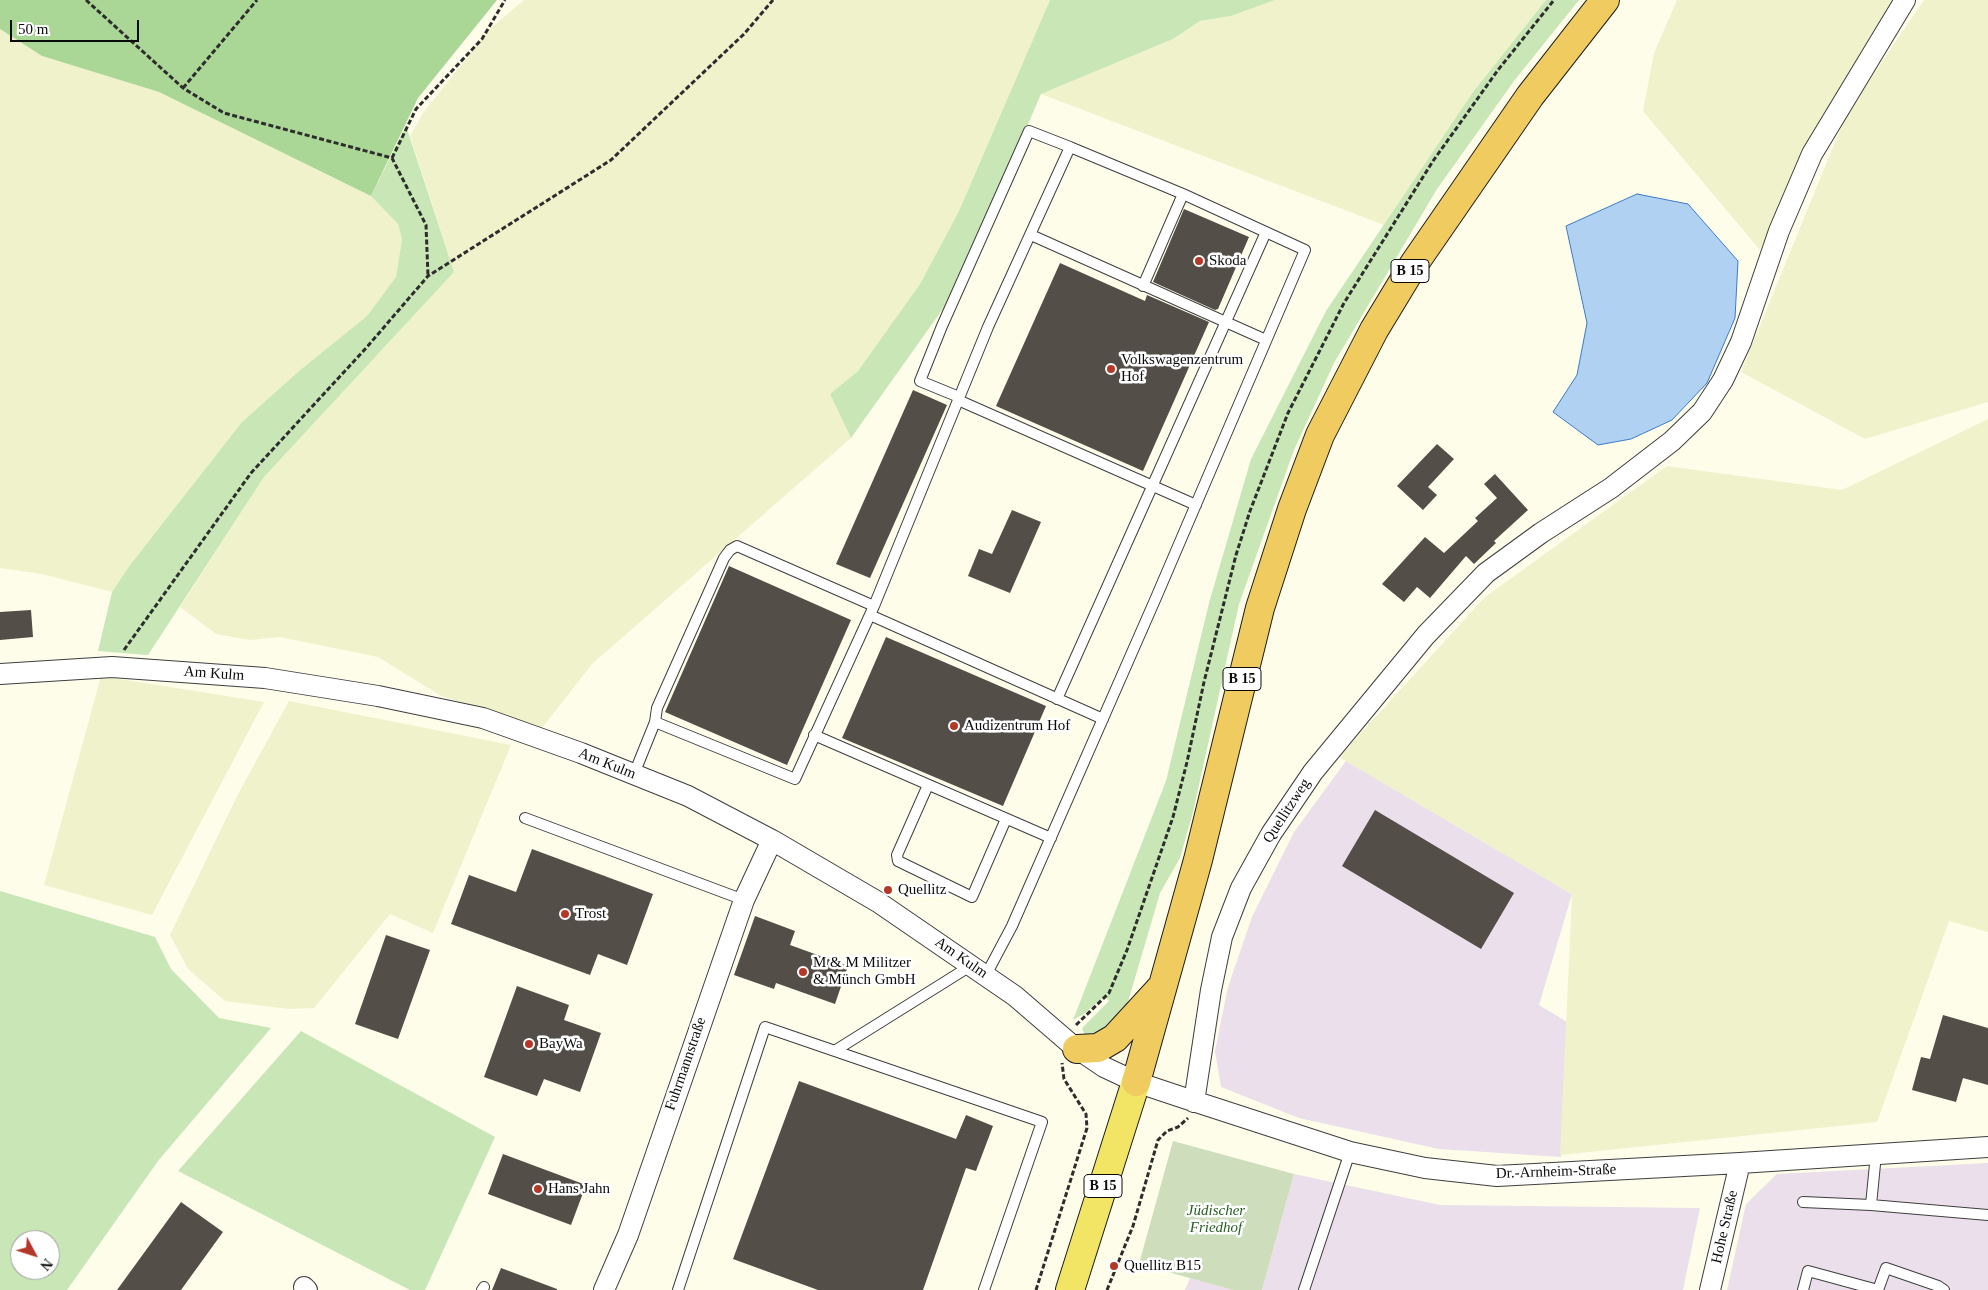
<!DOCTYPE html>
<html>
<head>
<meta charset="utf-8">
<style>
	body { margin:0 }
	#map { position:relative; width:1988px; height:1290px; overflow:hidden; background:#fefdea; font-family:"Times New Roman",serif }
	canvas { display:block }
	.north { position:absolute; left:10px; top:1230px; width:50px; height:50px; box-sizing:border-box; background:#fff; border:1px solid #9d9d9d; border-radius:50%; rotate:130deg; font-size:14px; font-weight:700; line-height:20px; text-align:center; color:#0b0b0b }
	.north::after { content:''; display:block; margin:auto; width:18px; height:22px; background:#b4382a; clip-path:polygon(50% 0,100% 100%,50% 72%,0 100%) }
	.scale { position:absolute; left:10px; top:20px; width:129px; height:22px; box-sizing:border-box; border:2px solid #0b0b0b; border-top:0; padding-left:6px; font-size:15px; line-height:18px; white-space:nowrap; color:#0b0b0b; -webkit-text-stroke:4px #fff; paint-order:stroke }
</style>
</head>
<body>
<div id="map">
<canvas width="1988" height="1290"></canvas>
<div class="north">N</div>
<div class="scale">50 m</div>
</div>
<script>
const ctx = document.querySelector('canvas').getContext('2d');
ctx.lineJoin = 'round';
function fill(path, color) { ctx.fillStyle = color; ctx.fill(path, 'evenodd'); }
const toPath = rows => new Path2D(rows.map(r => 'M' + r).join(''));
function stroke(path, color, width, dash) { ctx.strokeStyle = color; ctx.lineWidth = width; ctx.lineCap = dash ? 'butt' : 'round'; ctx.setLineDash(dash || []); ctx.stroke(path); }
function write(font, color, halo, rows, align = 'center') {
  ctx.font = font + ' "Times New Roman",serif'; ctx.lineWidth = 5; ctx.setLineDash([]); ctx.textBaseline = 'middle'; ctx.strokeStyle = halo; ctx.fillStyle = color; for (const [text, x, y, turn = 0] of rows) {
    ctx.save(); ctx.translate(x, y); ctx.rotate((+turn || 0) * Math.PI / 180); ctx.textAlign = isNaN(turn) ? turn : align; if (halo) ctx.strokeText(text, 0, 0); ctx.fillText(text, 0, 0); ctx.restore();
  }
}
fill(toPath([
	[1346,761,1572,894,1539,1005,1600,1042,1561,1139,1561,1157,1439,1149,1299,1118,1221,1087,1215,1051,1228,987,1252,917,1294,832],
	[1988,1163,1988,1290,1727,1290,1746,1204,1777,1174],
	[1294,1174,1440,1205,1700,1208,1683,1290,1262,1290],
	[1190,1278,1233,1290,1185,1290]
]), '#eadfea');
fill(toPath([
	[524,0,1050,0,959,211,920,284,858,371,830,394,851,438,592,664,542,728,441,696,378,657,280,637,250,640,216,634,180,607,264,477,454,272,410,136,423,113,490,29],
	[1275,0,1546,0,1473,92,1384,225,1041,94,1173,39,1200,21,1231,16],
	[1677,0,1892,0,1807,150,1760,250,1643,111,1654,53],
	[1924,0,1988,0,1988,402,1865,439,1741,372,1847,113],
	[0,29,42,56,159,92,371,196,398,224,402,239,396,277,367,316,299,371,242,422,130,565,112,592,42,574,0,568],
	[1988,419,1988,932,1949,921,1877,1122,1560,1155,1572,894,1339,757,1485,597,1667,466,1842,490],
	[101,676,264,702,152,915,44,885],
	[289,701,511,745,433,933,390,914,314,1008,288,1009,225,1001,188,969,170,935,237,796]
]), '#f0f2cc');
fill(toPath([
	[1050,0,1275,0,1231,16,1200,21,1173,39,1041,94,957,289,851,438,830,394,858,371,920,284,959,211],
	[1546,0,1579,0,1514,81,1437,189,1334,363,1294,450,1239,604,1193,812,1180,858,1160,893,1125,1012,1114,1031,1086,1036,1082,1029,1084,1026,1109,1001,1104,996,1085,1013,1073,1020,1166,781,1209,603,1251,459,1326,311,1473,92],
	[406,126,454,272,264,477,148,655,98,651,112,592,130,565,242,422,299,371,367,316,396,277,402,239,398,224,371,196],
	[0,891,155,937,171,969,219,1018,271,1028,158,1161,67,1290,0,1290],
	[20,1240,50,1240,50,1270,20,1270],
	[301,1031,495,1137,425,1290,410,1290,178,1171]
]), '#c8e6b6');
fill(toPath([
	[0,0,497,0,418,98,371,196,159,92,42,56,0,29]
]), '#aad696');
fill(toPath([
	[1173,1141,1294,1174,1262,1290,1233,1290,1139,1264]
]), '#cedebd');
const water = toPath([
	[1637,194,1688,204,1738,261,1735,318,1707,383,1672,420,1631,439,1598,445,1553,412,1577,375,1587,323,1566,226,1637,194]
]);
fill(water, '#b1d1f3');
stroke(water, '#3c7bc6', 1);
fill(toPath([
	[1184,209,1249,237,1218,309,1215,310,1153,282],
	[1060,263,1145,301,1147,295,1209,322,1143,471,996,406],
	[913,390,947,405,870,578,836,564],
	[1437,444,1454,459,1428,487,1437,495,1423,510,1397,486],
	[1495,474,1528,510,1494,541,1496,543,1474,564,1466,556,1430,598,1417,587,1404,602,1382,584,1425,537,1444,553,1478,521,1475,518,1497,498,1484,484],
	[1012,510,1041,522,1010,593,968,576,979,549,992,554],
	[729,566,851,620,787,765,665,712],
	[31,610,33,637,0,640,0,612],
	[886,637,1046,706,1003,806,842,738],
	[1375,810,1514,893,1481,949,1342,866],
	[532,849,653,894,627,965,598,954,590,975,451,924,469,875,516,892],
	[755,916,795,931,790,945,848,966,835,1004,776,983,774,989,734,975],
	[386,935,430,950,398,1039,355,1024],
	[517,986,569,1005,564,1020,601,1033,580,1092,544,1079,537,1096,484,1077],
	[1943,1015,1988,1028,1988,1085,1963,1078,1956,1102,1912,1090,1921,1057,1930,1059],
	[799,1081,956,1139,966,1115,993,1126,976,1171,966,1168,923,1290,818,1290,733,1259],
	[503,1154,586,1185,571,1225,488,1194],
	[181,1202,223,1232,181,1290,117,1290],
	[501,1268,557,1289,557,1290,492,1290]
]), '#534e48');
const service = toPath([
	[1031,235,1266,340],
	[1143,286,1183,194],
	[959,397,920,381,942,326,1029,131,1070,147],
	[958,400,1196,505],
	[870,615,1103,719],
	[1057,699,1266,232],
	[655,722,657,708,724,558,730,550,737,546,874,606],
	[814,735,1051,838],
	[634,774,655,722,795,779,874,606,988,327,1070,147,1183,194,1305,250,1155,600,1012,926,986,975],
	[928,785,897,855,898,861,972,897,1006,819],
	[525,818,744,900],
	[836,1050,972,965],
	[1876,1154,1871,1205,1988,1215],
	[1803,1202,1871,1205],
	[482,1290,484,1287],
	[678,1290,765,1027,1042,1122,984,1290],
	[1304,1290,1350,1152],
	[1803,1290,1808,1271,1878,1290],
	[1878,1290,1886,1268,1938,1286,1944,1290]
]);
const minor = toPath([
	[0,674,112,667,265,678,378,696,483,718,581,753,688,796,772,840,878,902,1015,996,1073,1046,1104,1067,1136,1082,1181,1097,1350,1152,1425,1168,1497,1176,1740,1163,1988,1147],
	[1194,1102,1211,990,1222,937,1241,888,1271,834,1313,772,1426,635,1486,573,1541,533,1611,488,1672,441,1702,412,1723,380,1741,342,1779,231,1812,154,1905,0],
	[304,1287,307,1290],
	[604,1290,628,1235,744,900,772,840],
	[1710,1290,1740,1163]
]);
const primary = toPath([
	[1070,1290,1136,1082]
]);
const trunk = toPath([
	[1077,1049,1098,1048,1115,1038,1160,989],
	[1136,1082,1198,860,1260,608,1292,509,1320,435,1374,330,1414,264,1530,96,1605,0]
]);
stroke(service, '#3e3e3e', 12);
stroke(minor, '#3e3e3e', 22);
stroke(primary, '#1c1c1c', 30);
stroke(trunk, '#1c1c1c', 30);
stroke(toPath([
	[86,0,183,88,224,113,392,158,426,225,428,276],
	[183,88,257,0],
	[392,158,416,109,482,39,505,0],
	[124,650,251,473,367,347,428,276,611,160,744,34,773,0],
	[1076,1025,1109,993,1127,950,1173,817,1187,762,1204,682,1236,555,1250,511,1288,413,1344,303,1433,161,1498,70,1554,0],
	[1036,1290,1087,1128,1086,1114,1064,1079,1062,1063],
	[1107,1290,1133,1226,1158,1140,1167,1131,1178,1127,1188,1118]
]), '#2d2d2d', 3, [5, 2.5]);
stroke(service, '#fff', 10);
stroke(minor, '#fff', 20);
stroke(primary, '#f2e566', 28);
stroke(trunk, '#f0cc60', 28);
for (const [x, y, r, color] of [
	[1199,261,5,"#b4382a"],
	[1111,369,5,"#b4382a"],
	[954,726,5,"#b4382a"],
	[888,890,5,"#b4382a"],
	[565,914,5,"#b4382a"],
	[803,972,5,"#b4382a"],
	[529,1044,5,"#b4382a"],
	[538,1189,5,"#b4382a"],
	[1114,1266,5,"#b4382a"]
]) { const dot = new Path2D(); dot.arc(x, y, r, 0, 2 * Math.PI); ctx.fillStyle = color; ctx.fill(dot); stroke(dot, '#fff', 2); }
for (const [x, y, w] of [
	[1410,271,38],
	[1242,679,38],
	[1103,1186,38]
]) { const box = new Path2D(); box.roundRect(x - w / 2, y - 11.5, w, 23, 4); ctx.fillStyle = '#fff'; ctx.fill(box); stroke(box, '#0b0b0b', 1); }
write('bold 14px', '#0b0b0b', null, [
	["B 15",1410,271],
	["B 15",1242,679],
	["B 15",1103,1186]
]);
write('15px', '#0b0b0b', '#fff', [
	["Skoda",1209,261],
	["Volkswagenzentrum",1121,360],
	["Hof",1121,377],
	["Audizentrum Hof",964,726],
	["Quellitz",898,890],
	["Trost",575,914],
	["M & M Militzer",813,963],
	["& Münch GmbH",813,980],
	["BayWa",539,1044],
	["Hans Jahn",548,1189],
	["Quellitz B15",1124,1266]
], 'left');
write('15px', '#0b0b0b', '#fff', [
	["Am Kulm",214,674,4],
	["Am Kulm",607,764,22],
	["Quellitzweg",1287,811,-57],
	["Am Kulm",961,958,35],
	["Fuhrmannstraße",686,1064,-71],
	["Dr.-Arnheim-Straße",1556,1172,-2],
	["Hohe Straße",1725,1227,-77]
]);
write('italic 15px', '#235f1f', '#fff', [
	["Jüdischer",1216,1211],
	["Friedhof",1216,1228]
]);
</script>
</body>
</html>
